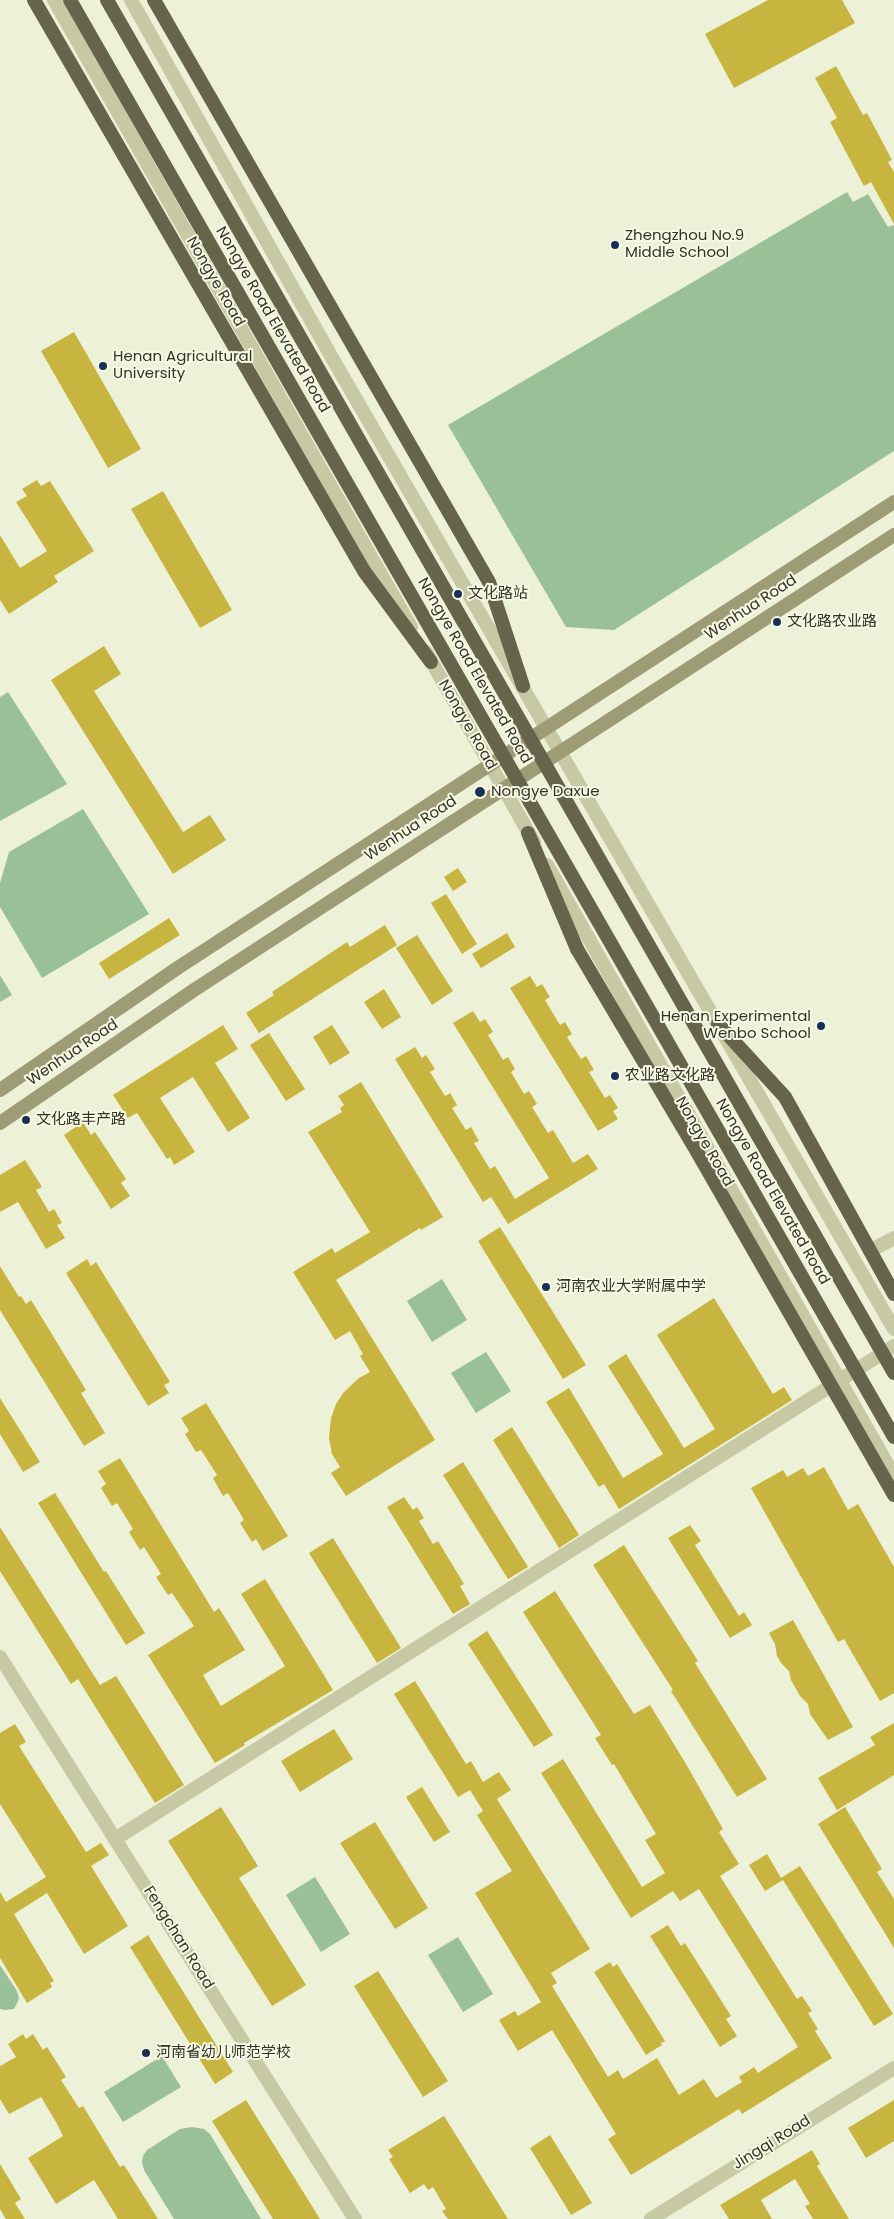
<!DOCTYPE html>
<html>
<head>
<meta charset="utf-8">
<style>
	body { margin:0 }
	canvas { display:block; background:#edf1d8 }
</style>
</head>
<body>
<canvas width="894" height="2219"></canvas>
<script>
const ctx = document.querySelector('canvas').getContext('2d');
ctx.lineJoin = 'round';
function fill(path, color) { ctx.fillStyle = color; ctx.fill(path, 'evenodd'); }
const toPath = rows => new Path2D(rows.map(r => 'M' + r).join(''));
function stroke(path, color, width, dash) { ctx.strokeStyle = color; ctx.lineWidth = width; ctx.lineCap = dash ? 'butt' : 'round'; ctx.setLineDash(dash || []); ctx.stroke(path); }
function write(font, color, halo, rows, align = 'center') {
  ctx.font = font + ' Poppins,"Noto Sans SC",sans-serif'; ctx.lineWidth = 4; ctx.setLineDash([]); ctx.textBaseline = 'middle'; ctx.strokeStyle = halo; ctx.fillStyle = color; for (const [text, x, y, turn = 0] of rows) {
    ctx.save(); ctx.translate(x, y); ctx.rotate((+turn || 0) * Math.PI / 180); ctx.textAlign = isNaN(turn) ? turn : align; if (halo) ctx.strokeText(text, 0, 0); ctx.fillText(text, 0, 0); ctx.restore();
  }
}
fill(toPath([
	[847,192,853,202,868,194,888,227,894,225,894,451,614,630,566,627,448,425],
	[8,692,67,784,0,821,0,697],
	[83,809,149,914,42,978,0,907,0,883,9,852],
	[0,975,12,995,0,1002],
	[442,1279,467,1320,432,1342,407,1301],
	[486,1352,511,1391,476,1413,451,1373],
	[315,1877,350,1934,321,1952,286,1895],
	[458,1937,493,1994,463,2012,428,1955],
	[0,1965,17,1991,19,1999,14,2009,5,2010,0,2009],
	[162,2056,181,2087,123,2122,104,2092],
	[192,2127,204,2129,210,2134,261,2219,174,2219,144,2170,142,2162,143,2156,147,2150,180,2129]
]), '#9ac098');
fill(toPath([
	[768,0,842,0,855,23,734,88,705,34],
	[836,66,863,115,867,113,892,160,888,162,894,172,894,224,871,182,864,186,830,122,837,118,815,78],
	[74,332,141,449,108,468,41,351],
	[37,480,41,486,50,481,94,551,54,576,58,582,9,614,0,600,0,535,20,568,47,551,16,502,27,496,22,489],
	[163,491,232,610,200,628,131,509],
	[104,646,121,674,94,691,183,832,210,815,226,840,173,874,51,680],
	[458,868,467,882,453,891,444,877],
	[446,894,477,944,462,954,431,903],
	[169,918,180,935,109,979,99,963],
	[385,925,397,945,259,1033,246,1013,274,995,272,992,347,942,350,947],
	[507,933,515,947,481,968,472,954],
	[417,935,453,991,432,1005,396,948],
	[530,976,537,987,542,984,550,997,545,1000,560,1025,565,1022,572,1034,567,1037,581,1059,586,1056,594,1070,589,1072,605,1098,610,1095,618,1108,613,1111,618,1119,598,1131,510,988],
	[384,989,401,1017,382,1029,364,1002],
	[473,1011,480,1022,485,1019,493,1032,488,1035,503,1060,508,1057,515,1069,511,1072,524,1094,529,1091,537,1104,532,1107,548,1133,553,1130,573,1163,588,1154,598,1169,508,1224,491,1197,483,1202,395,1059,415,1047,422,1058,426,1055,435,1069,430,1072,445,1096,450,1093,457,1105,452,1108,466,1130,471,1127,479,1141,474,1143,490,1169,495,1166,515,1199,549,1178,453,1023],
	[223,1025,238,1049,215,1063,250,1118,228,1132,193,1077,160,1098,195,1152,174,1165,170,1157,167,1159,137,1113,128,1118,113,1095],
	[332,1025,350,1053,330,1065,313,1037],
	[269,1033,305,1089,286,1101,250,1045],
	[361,1082,443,1217,421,1230,420,1228,336,1280,435,1440,346,1496,331,1473,340,1467,332,1454,329,1438,331,1418,336,1404,343,1393,359,1378,370,1372,360,1356,363,1354,350,1331,335,1340,293,1272,332,1248,335,1253,370,1232,308,1132,342,1112,340,1108,344,1105,338,1096],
	[83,1122,91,1135,95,1132,126,1179,121,1183,130,1196,111,1209,64,1135],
	[25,1160,42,1187,36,1190,49,1212,54,1209,62,1223,57,1225,65,1238,46,1249,18,1202,0,1212,0,1175],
	[500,1227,586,1365,563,1379,478,1241],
	[87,1259,91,1266,96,1262,170,1382,164,1385,169,1393,148,1406,66,1273],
	[0,1266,19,1297,21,1296,26,1304,31,1300,86,1390,81,1393,105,1433,84,1446,0,1310],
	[714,1298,773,1394,784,1387,792,1400,619,1509,604,1484,599,1487,546,1402,569,1388,623,1478,663,1454,608,1366,626,1354,684,1448,715,1429,657,1335],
	[0,1398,40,1462,23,1472,0,1434],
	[206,1403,288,1536,263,1551,256,1539,252,1542,240,1523,244,1520,228,1493,223,1496,213,1478,217,1475,201,1450,196,1452,185,1434,189,1431,181,1418],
	[512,1427,579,1535,559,1548,493,1440],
	[120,1458,214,1612,219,1608,245,1650,203,1675,221,1706,285,1666,241,1594,265,1579,333,1690,244,1743,245,1745,215,1763,148,1655,194,1626,172,1593,168,1595,156,1577,161,1574,144,1547,140,1550,129,1532,133,1529,117,1503,112,1506,101,1488,106,1484,98,1471],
	[463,1462,528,1567,508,1579,443,1475],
	[824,1467,848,1510,858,1504,894,1567,894,1693,880,1701,844,1639,838,1642,751,1488,783,1470,787,1477,803,1468,808,1476],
	[55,1493,104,1572,106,1571,145,1633,126,1645,38,1503],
	[404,1497,413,1510,417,1507,424,1518,419,1521,433,1544,438,1541,464,1584,460,1586,470,1604,453,1614,387,1507],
	[690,1525,701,1541,695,1545,739,1616,744,1612,752,1625,730,1638,668,1538],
	[0,1527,100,1685,116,1676,184,1785,155,1803,78,1679,71,1684,0,1571],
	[333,1538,401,1648,377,1663,309,1553],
	[624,1545,698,1661,695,1663,767,1779,737,1797,671,1691,673,1690,593,1565],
	[555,1591,634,1714,650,1705,686,1764,723,1829,719,1832,739,1864,720,1876,797,1999,802,1996,812,2011,808,2013,818,2029,815,2031,832,2058,742,2114,739,2109,631,2175,608,2139,616,2134,552,2030,518,2051,499,2020,515,2011,518,2016,541,2002,475,1893,512,1871,477,1815,483,1811,470,1790,458,1797,394,1694,415,1681,466,1764,471,1761,483,1782,499,1772,511,1790,497,1799,590,1949,551,1973,557,1983,552,1986,608,2077,618,2070,623,2079,657,2058,679,2095,704,2079,716,2098,742,2082,739,2077,754,2067,758,2073,798,2047,699,1889,680,1901,673,1891,631,1918,541,1773,563,1759,642,1887,665,1873,645,1840,656,1834,614,1764,612,1765,595,1738,601,1735,523,1612],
	[793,1620,853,1727,828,1740,810,1714,808,1704,800,1696,791,1680,789,1671,782,1664,777,1656,775,1644,769,1633],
	[487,1631,553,1735,534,1747,468,1644],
	[894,1723,894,1775,837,1810,818,1778,875,1745,870,1737],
	[15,1724,26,1742,19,1746,86,1852,101,1843,109,1855,91,1866,128,1926,84,1954,47,1893,14,1914,54,1981,50,1983,52,1987,27,2003,0,1958,0,1892,6,1902,46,1877,0,1804,0,1733],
	[334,1729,353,1759,300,1792,281,1761],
	[422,1787,450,1832,434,1842,406,1797],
	[221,1807,258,1866,239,1878,306,1985,272,2006,168,1841],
	[845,1807,882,1869,877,1872,894,1899,894,1948,818,1824],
	[375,1822,428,1908,395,1929,340,1843],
	[767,1854,781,1878,800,1866,893,2014,874,2026,783,1880,765,1891,749,1865],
	[668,1925,681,1946,685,1943,731,2016,726,2019,737,2036,720,2047,650,1936],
	[148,1935,233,2072,215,2084,130,1947],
	[610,1962,613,1967,617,1964,665,2041,661,2043,662,2045,646,2055,594,1972],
	[378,1971,448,2081,423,2097,354,1986],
	[23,2034,26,2039,33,2034,43,2050,47,2047,66,2077,61,2080,79,2108,83,2106,120,2167,124,2165,158,2219,118,2219,94,2180,56,2204,28,2158,63,2136,56,2122,41,2097,9,2114,0,2099,0,2066,16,2057,8,2044],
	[246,2100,320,2219,273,2219,212,2121],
	[894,2100,894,2141,866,2158,848,2128],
	[444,2116,508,2219,448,2219,442,2211,446,2209,433,2187,428,2190,424,2184,410,2193,389,2159,393,2157,388,2150],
	[550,2135,592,2203,571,2215,530,2148],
	[812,2150,820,2164,817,2166,849,2219,813,2219,805,2206,810,2204,795,2179,761,2200,772,2219,729,2219,720,2205],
	[0,2164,21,2199,15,2203,25,2219,6,2219,0,2209]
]), '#c7b540');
stroke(toPath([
	[870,1251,894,1238],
	[115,1839,894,1346]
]), '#c6c9a4', 14);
stroke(toPath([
	[54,0,411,627],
	[131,0,331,356,894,1329],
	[426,652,534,842],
	[547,865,894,1476],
	[0,1657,355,2219],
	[651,2219,894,2068]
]), '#c6c9a4', 14);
stroke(toPath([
	[0,1090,179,967,894,502],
	[0,1123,194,990,894,535]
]), '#9d9c75', 14);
stroke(toPath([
	[34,0,364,571,431,662],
	[154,0,489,582,523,686],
	[528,833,577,949],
	[718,1024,785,1097,894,1294]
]), '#66644a', 14);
stroke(toPath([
	[70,0,894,1437],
	[107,0,894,1373],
	[577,949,696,1150,894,1495]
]), '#66644a', 14);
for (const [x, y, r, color] of [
	[615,245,5,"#1b2e56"],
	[103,366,5,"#1b2e56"],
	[458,594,5,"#1b2e56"],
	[777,622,5,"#1b2e56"],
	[480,792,6,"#1b2e56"],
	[821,1026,5,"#1b2e56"],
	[615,1076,5,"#1b2e56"],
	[26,1120,5,"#1b2e56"],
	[546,1287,5,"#1b2e56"],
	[146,2053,5,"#1b2e56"]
]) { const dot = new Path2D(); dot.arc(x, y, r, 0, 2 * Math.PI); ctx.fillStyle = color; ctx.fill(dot); stroke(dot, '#f6f9e4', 2); }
write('15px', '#343326', '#f6f9e4', [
	["Zhengzhou No.9",625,236],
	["Middle School",625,253],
	["Henan Agricultural",113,357],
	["University",113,374],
	["文化路站",468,594],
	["文化路农业路",787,622],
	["Nongye Daxue",491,792],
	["Henan Experimental",811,1017,"right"],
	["Wenbo School",811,1034,"right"],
	["农业路文化路",625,1076],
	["文化路丰产路",36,1120],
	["河南农业大学附属中学",556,1287],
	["河南省幼儿师范学校",156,2053]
], 'left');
write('15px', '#343326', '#f6f9e4', [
	["Nongye Road",215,282,60],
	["Nongye Road Elevated Road",272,320,60],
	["Wenhua Road",751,608,-33],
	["Nongye Road Elevated Road",474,671,60],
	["Nongye Road",467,725,60],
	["Wenhua Road",411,829,-33],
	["Wenhua Road",73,1053,-34],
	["Nongye Road",704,1142,60],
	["Nongye Road Elevated Road",772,1192,60],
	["Fengchan Road",178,1938,58],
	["Jingqi Road",772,2143,-32]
]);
</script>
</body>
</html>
